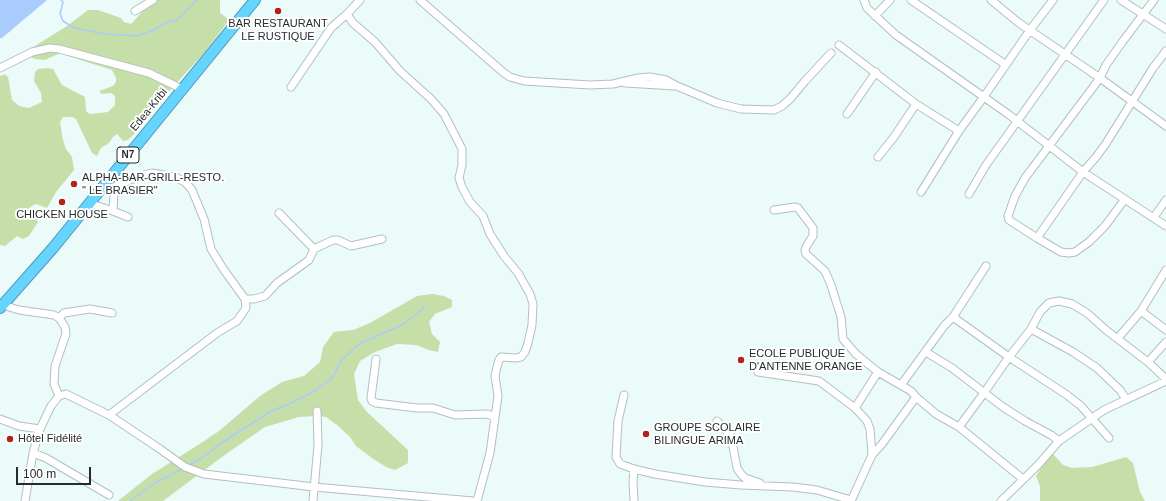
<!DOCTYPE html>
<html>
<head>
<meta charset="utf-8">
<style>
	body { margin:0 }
	#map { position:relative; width:1166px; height:501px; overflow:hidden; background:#ebfbfa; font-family:Arial,sans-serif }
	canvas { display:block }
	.scale { position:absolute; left:16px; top:467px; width:75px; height:18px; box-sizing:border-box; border:2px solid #262c2c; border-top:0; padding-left:5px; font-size:12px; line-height:14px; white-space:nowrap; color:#262c2c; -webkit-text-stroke:3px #fff; paint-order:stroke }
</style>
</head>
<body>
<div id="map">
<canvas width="1166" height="501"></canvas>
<div class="scale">100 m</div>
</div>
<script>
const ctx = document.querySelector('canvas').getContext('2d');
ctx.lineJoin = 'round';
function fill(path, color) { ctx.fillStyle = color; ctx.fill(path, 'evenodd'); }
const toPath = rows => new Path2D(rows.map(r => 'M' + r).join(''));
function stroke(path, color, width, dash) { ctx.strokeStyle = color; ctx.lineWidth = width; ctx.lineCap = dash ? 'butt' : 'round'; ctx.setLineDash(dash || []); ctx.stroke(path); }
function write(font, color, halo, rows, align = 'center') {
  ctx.font = font + ' Arial,sans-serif'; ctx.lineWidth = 4; ctx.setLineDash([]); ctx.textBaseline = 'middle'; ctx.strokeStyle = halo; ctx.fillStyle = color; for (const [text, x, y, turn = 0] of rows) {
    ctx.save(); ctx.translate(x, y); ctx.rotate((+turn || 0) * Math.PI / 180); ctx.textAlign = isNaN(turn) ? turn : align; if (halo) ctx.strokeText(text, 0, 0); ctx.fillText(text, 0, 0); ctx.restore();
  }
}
fill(toPath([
	[152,0,220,0,220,13,227,18,227,23,204,53,161,100,138,130,128,140,123,141,117,134,113,137,109,143,101,148,97,156,92,153,76,119,72,117,63,117,60,122,63,140,66,149,72,157,74,170,56,192,47,208,36,204,30,207,28,213,36,218,38,222,29,236,23,239,17,236,5,246,0,245,0,76,5,74,8,77,12,100,19,106,29,108,42,102,41,93,34,81,35,72,38,69,48,68,53,69,62,85,85,97,86,111,90,114,108,112,115,105,115,96,111,93,102,94,99,91,113,86,116,82,116,78,112,70,62,54,58,54,45,60,35,59,26,55,27,51,67,26,88,10,98,10,121,18,124,22,131,24,143,11,151,5],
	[432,294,444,296,452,300,452,307,435,314,429,322,432,334,440,342,438,352,429,350,416,345,397,344,375,352,360,361,354,374,358,400,366,411,408,450,408,463,395,470,386,467,372,458,356,446,350,437,337,425,326,417,315,416,299,417,265,427,226,454,163,501,118,501,152,474,198,445,219,431,260,396,282,382,304,376,320,362,323,347,334,332,353,330,370,323,417,296],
	[1053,454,1063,465,1072,468,1092,467,1126,457,1133,463,1140,492,1145,501,1040,501,1040,486,1036,476,1045,461]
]), '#c6dfa8');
fill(toPath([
	[0,0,47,0,2,38,0,38]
]), '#aacbfd');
stroke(toPath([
	[61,0,63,2,60,14,63,21,74,28,105,34,138,36,152,31,167,22,177,20,197,0],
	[189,465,205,456,217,446,271,411,289,404,315,391,332,378,341,361,359,344,402,325,425,307],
	[130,501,155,483,182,469]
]), '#aacbfd', 1.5);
const minor = toPath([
	[360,0,347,14,353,23,375,42,400,71,431,99,444,114,462,149,462,165,459,178,462,187,470,202,483,216,490,234,504,256,518,273,530,294,533,304,532,325,528,343,525,352,521,357,516,358,501,357,499,360,497,367,495,376,498,396,490,453,477,501],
	[420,0,504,73,510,77,524,81,590,85,613,84,638,78,650,77,666,80,677,86,717,103,741,109,774,110,782,106,790,99,805,81,831,53],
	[864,0,867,8,896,35,1008,114,1083,172,1166,226],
	[911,0,1006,65],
	[991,0,1019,23,1100,78,1166,126],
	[1121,0,1166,29],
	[135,11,153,0],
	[875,16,890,0],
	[839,45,916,104,959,131],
	[0,68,32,52,50,48,59,49,149,73,182,89],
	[625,83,675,86],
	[291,87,331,28,347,14],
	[847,114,876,72],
	[878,157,894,137,916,104],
	[113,187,114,193,113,211,128,217],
	[101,189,113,187,140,176,152,173,175,177,185,182,192,190,204,219,211,249,224,270,245,299,254,299,265,296,277,283,309,260,314,249,333,240,338,240,351,246,382,239],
	[921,192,959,131,983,98,1030,30,1053,0],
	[969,194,986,165,1104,0],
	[1125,199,1105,226,1089,242,1075,252,1069,253,1061,252,1037,238,1009,220,1008,216,1015,196,1025,178,1100,78,1106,65,1123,41,1154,0],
	[89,203,113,211],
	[774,210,795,207,798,208,813,228,813,236,807,245,805,250,806,254,825,271,831,285,841,317,843,339,856,354,878,372,911,391,916,397,882,444,872,455,851,501],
	[279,213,314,249],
	[1154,217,1166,200],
	[1037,238,1083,172,1096,157,1105,145,1153,68,1166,51],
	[3,305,19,310,54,315,59,318,65,327,66,334,55,366,54,384,59,396],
	[1141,311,1166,330],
	[953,317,1009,357,1067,395,1081,406,1109,438],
	[59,318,64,313,90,309,112,313],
	[1031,329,1073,352,1097,368,1120,390,1126,399],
	[1118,338,1141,311,1166,270],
	[926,352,952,368,1003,407,1025,421,1051,435,1059,441],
	[376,359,371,398,372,401,376,403,417,408,433,408,455,415,488,414,494,417],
	[1148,362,1166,342],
	[758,372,819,381,855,408],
	[901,385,944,326,953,317,986,266],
	[624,395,618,421,616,457,620,464,634,469],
	[916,397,936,414,959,427,1023,479],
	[109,415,217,333,237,321,246,308,245,299],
	[0,419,19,426,40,429,51,406,59,396,66,394,109,415,160,449,185,467,204,474,314,487,473,501],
	[717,421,731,436,737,468,741,474,745,478,760,483],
	[959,427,984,393,1009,357,1031,329,1040,312,1049,303,1059,301,1072,304,1087,313,1106,330,1148,362,1166,379],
	[33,453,46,458,109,495],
	[872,455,870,429,867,421,855,408,878,372],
	[25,501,33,453,40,429],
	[313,501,318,445,317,411],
	[634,501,633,482,634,469,655,474,705,482,741,485,793,487,817,490,851,500],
	[1001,501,1038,465,1059,441,1104,410,1166,381]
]);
const highway = toPath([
	[0,308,53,248,255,0]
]);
stroke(minor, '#b1c0bf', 9);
stroke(highway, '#4f99b5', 12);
stroke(minor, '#fff', 7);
stroke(highway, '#65d4ff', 10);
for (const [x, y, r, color] of [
	[278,11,4,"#b12219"],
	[74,184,4,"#b12219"],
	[62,202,4,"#b12219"],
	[741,360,4,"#b12219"],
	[646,434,4,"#b12219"],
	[10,439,4,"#b12219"]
]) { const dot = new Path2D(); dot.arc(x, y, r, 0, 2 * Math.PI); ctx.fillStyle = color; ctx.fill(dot); stroke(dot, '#fff', 1.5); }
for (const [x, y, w] of [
	[128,155,22]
]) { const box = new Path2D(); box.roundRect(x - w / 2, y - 8, w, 16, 3); ctx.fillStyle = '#fff'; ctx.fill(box); stroke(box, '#262c2c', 1); }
write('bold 10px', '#262c2c', null, [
	["N7",128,155]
]);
write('11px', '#262c2c', '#fff', [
	["BAR RESTAURANT",278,24,"center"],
	["LE RUSTIQUE",278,37,"center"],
	["ALPHA-BAR-GRILL-RESTO.",82,178],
	["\" LE BRASIER\"",82,191],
	["CHICKEN HOUSE",62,215,"center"],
	["ECOLE PUBLIQUE",749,354],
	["D'ANTENNE ORANGE",749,367],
	["GROUPE SCOLAIRE",654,428],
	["BILINGUE ARIMA",654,441],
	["Hôtel Fidélité",18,439]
], 'left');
write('11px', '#262c2c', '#fff', [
	["Edea-Kribi",149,110,-51]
]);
</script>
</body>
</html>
